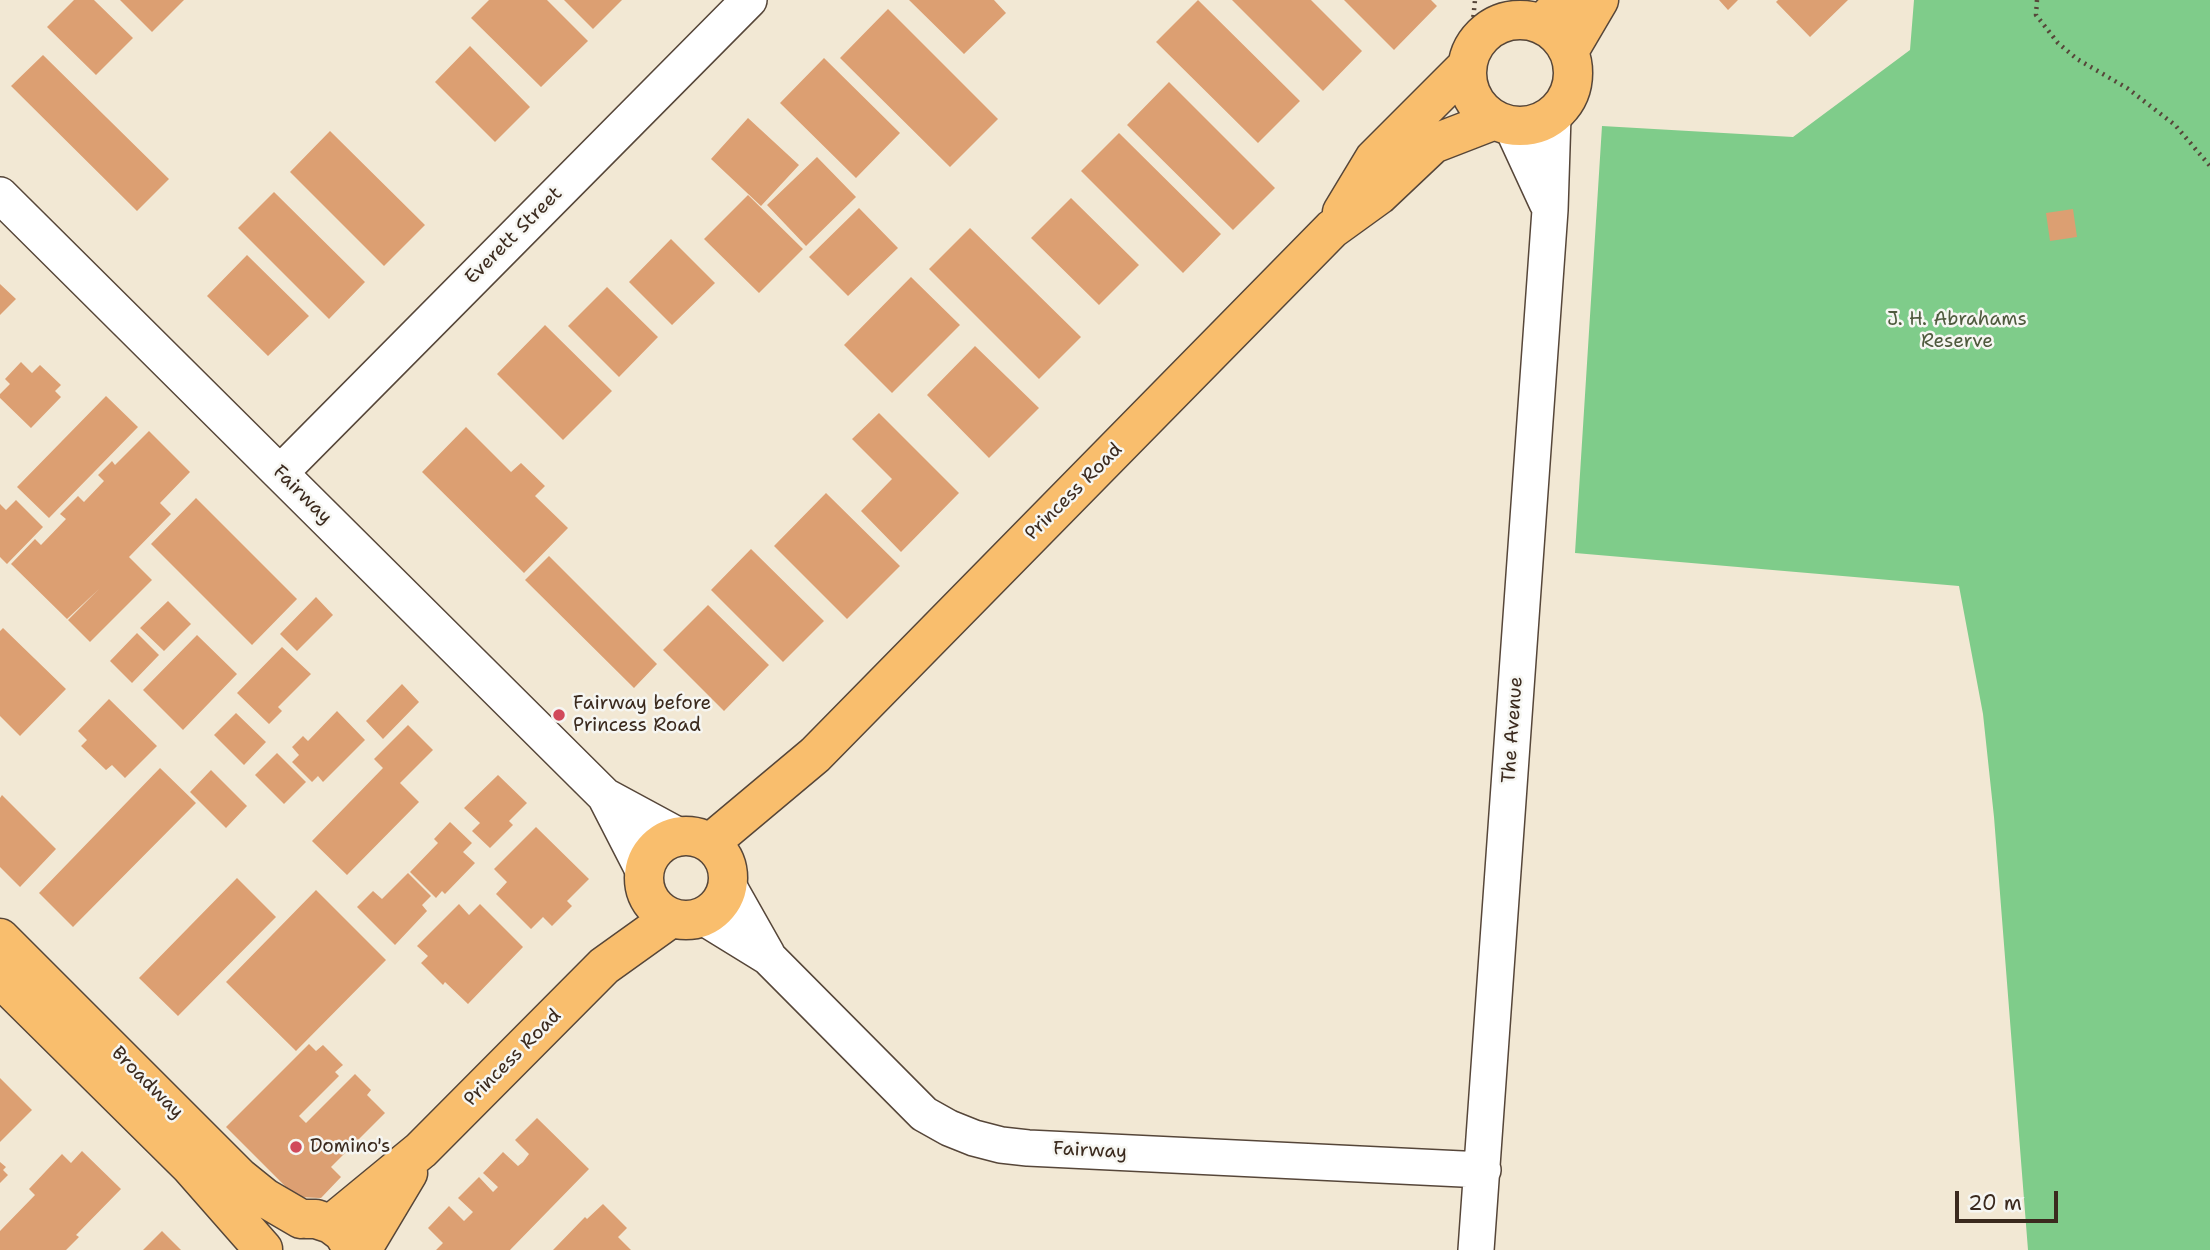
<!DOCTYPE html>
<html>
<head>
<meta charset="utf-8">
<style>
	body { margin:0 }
	#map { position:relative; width:2210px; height:1250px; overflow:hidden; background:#f2e8d4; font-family:"Shantell Sans",sans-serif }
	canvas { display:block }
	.scale { position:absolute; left:1955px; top:1191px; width:103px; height:32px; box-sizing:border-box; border:4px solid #3b2a1e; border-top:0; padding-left:9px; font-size:21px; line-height:24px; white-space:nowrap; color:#3b2a1e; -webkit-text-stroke:5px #f6f6f2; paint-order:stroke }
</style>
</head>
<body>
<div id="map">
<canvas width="2210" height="1250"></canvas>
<div class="scale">20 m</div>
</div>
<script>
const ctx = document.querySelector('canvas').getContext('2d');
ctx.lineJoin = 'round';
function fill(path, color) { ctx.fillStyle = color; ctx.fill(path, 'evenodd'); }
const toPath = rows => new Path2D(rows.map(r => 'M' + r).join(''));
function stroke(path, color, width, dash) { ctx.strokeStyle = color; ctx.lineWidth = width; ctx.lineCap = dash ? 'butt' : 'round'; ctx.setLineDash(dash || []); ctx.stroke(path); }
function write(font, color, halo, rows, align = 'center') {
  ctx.font = font + ' "Shantell Sans",sans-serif'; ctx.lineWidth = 5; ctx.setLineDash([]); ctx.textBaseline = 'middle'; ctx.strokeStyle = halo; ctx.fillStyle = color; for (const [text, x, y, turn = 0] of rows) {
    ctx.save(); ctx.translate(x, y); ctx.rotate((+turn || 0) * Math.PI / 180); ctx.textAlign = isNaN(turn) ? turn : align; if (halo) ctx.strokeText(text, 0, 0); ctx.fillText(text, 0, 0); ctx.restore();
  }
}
fill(toPath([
	[1914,0,2210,0,2210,1250,2028,1250,1994,817,1983,714,1959,586,1575,553,1602,126,1793,137,1910,50]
]), '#7fcc8a');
fill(toPath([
	[74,0,94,0,133,38,96,75,47,27],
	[120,0,184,0,152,32],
	[489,0,547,0,588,41,541,87,471,18],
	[564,0,622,0,593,29],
	[909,0,994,0,1006,13,964,54],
	[1198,0,1300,101,1258,143,1156,42],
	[1232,0,1311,0,1362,51,1323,91],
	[1344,0,1431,0,1437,6,1394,50],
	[1719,0,1738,0,1728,10],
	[1778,0,1848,0,1810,37,1776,2],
	[888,9,998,119,950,167,840,58],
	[470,46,530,107,495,142,435,82],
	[43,55,169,179,137,211,11,86],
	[824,58,900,133,856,178,780,103],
	[1169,82,1275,188,1233,230,1127,125],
	[748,118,799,165,761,206,711,159],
	[330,131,425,225,384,266,290,172],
	[1119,133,1221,234,1183,273,1081,171],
	[817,157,856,197,806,246,767,205],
	[274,192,365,282,329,319,238,228],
	[748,195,803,249,759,293,704,239],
	[1071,198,1139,265,1099,305,1031,238],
	[859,208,898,248,848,296,809,257],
	[2073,209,2077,237,2050,241,2046,213],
	[970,228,1081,337,1039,379,929,269],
	[671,239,715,283,672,325,629,282],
	[247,255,309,316,268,356,207,296],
	[911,277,960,325,892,393,844,345],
	[0,284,16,299,0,315],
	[607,287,658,337,619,377,568,326],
	[545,325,612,391,563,440,497,374],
	[975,346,1039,408,989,458,927,395],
	[21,362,32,373,40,365,61,385,55,391,61,397,31,428,0,398,0,394,10,384,5,379],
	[106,396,138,427,49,518,17,487],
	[879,413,959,493,901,552,861,511,892,479,852,439],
	[466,427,511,472,521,463,545,486,535,496,568,528,524,573,422,472],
	[149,431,190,472,160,503,171,514,129,557,152,580,90,642,68,620,99,589,67,619,11,564,35,539,41,545,66,519,60,514,78,496,84,502,104,481,98,475,112,461,115,465],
	[826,493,900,566,847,619,774,546],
	[196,498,297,599,252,645,151,544],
	[16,500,43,527,7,564,0,557,0,504,6,510],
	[751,549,824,621,783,662,711,590],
	[549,556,657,664,634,688,525,580],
	[316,597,333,615,297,651,280,634],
	[168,601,191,624,164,651,140,628],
	[708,605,769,665,724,711,663,650],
	[3,628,66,689,20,736,0,716,0,631],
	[137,633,159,655,132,683,110,661],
	[197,635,237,674,183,730,143,690],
	[282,647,311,674,278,707,282,711,269,724,237,693],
	[402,684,419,702,383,739,366,721],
	[109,699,157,746,125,778,112,765,106,770,81,746,87,740,78,731],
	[337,711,365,740,323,782,318,776,312,782,292,762,299,755,292,747,303,736,308,741],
	[236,713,266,742,244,765,214,735],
	[408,725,433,750,400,783,419,802,347,875,312,841,383,768,374,759],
	[277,753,306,782,284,804,255,775],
	[160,768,196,803,73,927,39,893],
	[211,770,247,806,226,828,190,792],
	[498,775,527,803,509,821,513,825,490,848,472,831,480,823,464,808],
	[2,795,56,849,20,887,0,867,0,798],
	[450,822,472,843,463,852,475,863,445,894,442,891,436,898,410,872,438,843,434,839],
	[536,827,589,879,567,901,572,906,552,926,543,917,531,929,496,894,507,882,494,869],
	[408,873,431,896,422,905,427,911,395,945,357,907,373,891,382,899],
	[237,878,276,917,178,1016,139,978],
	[316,890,386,960,296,1051,226,982],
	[459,904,469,915,480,904,523,947,468,1004,445,982,443,985,421,963,428,956,417,946],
	[309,1044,316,1051,323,1045,343,1065,335,1072,339,1076,299,1116,306,1123,355,1074,371,1090,367,1095,385,1113,331,1167,341,1177,321,1198,296,1197,226,1127],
	[0,1078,32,1110,0,1142],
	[537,1118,589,1169,510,1250,436,1250,443,1243,428,1228,449,1206,464,1221,473,1212,458,1198,479,1177,493,1192,498,1187,483,1173,503,1152,518,1166,523,1162,529,1154,515,1140],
	[82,1151,121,1189,76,1235,79,1237,66,1250,0,1250,0,1231,35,1195,29,1189,62,1154,71,1163],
	[0,1162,6,1167,3,1170,8,1175,0,1183],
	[603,1204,627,1228,618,1237,631,1250,553,1250,585,1217,587,1219],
	[162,1231,181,1250,143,1250]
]), '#dc9f72');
const minor = toPath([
	[1511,125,1547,203],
	[0,195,605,796,679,836],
	[280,473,749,0],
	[605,796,644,872],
	[728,885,767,954],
	[703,917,768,957,924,1114,949,1128,974,1138,1001,1145,1028,1148,1483,1170],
	[1476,1250,1550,210,1553,116]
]);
const major = toPath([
	'1467 73a53 53 0 1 1 106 0a53 53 0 1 1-106 0Z',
	[1542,24,1565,0],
	[1569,51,1599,0],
	[1342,212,1374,159,1467,66],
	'644 878a42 42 0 1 1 84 0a42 42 0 1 1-84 0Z',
	[710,843,815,755,1332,229,1379,195,1433,144,1495,120],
	[0,938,239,1177,265,1198,301,1219],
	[0,978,190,1166,263,1249],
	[306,1219,316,1219,331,1224,343,1233,353,1250],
	[331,1224,421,1150,604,966,671,918],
	[362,1250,408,1173]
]);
stroke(minor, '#564639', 38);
stroke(major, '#564639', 41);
stroke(toPath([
	[2037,0,2036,15,2058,43,2077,59,2127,88,2175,125,2210,166],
	[1472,31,1475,0]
]), '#564639', 4.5, [2, 5]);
stroke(minor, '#fff', 35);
stroke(major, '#f9be6d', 38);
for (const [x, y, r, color] of [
	[559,715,7,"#d1495b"],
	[296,1147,7,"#d1495b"]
]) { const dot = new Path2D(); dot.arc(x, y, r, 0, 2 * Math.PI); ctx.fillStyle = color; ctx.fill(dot); stroke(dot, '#f6f6f2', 2.5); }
write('19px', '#3b2a1e', '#f6f6f2', [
	["Everett Street",514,236,-45],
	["Princess Road",1074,492,-45],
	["Fairway",302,495,45],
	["The Avenue",1513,730,-86],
	["Princess Road",513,1058,-45],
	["Broadway",147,1083,45],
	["Fairway",1090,1151,3]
]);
write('19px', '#4f5b3e', '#f6f6f2', [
	["J. H. Abrahams",1957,320],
	["Reserve",1957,342]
]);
write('19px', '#3b2a1e', '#f6f6f2', [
	["Fairway before",573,704],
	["Princess Road",573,726],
	["Domino's",310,1147]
], 'left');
</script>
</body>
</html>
